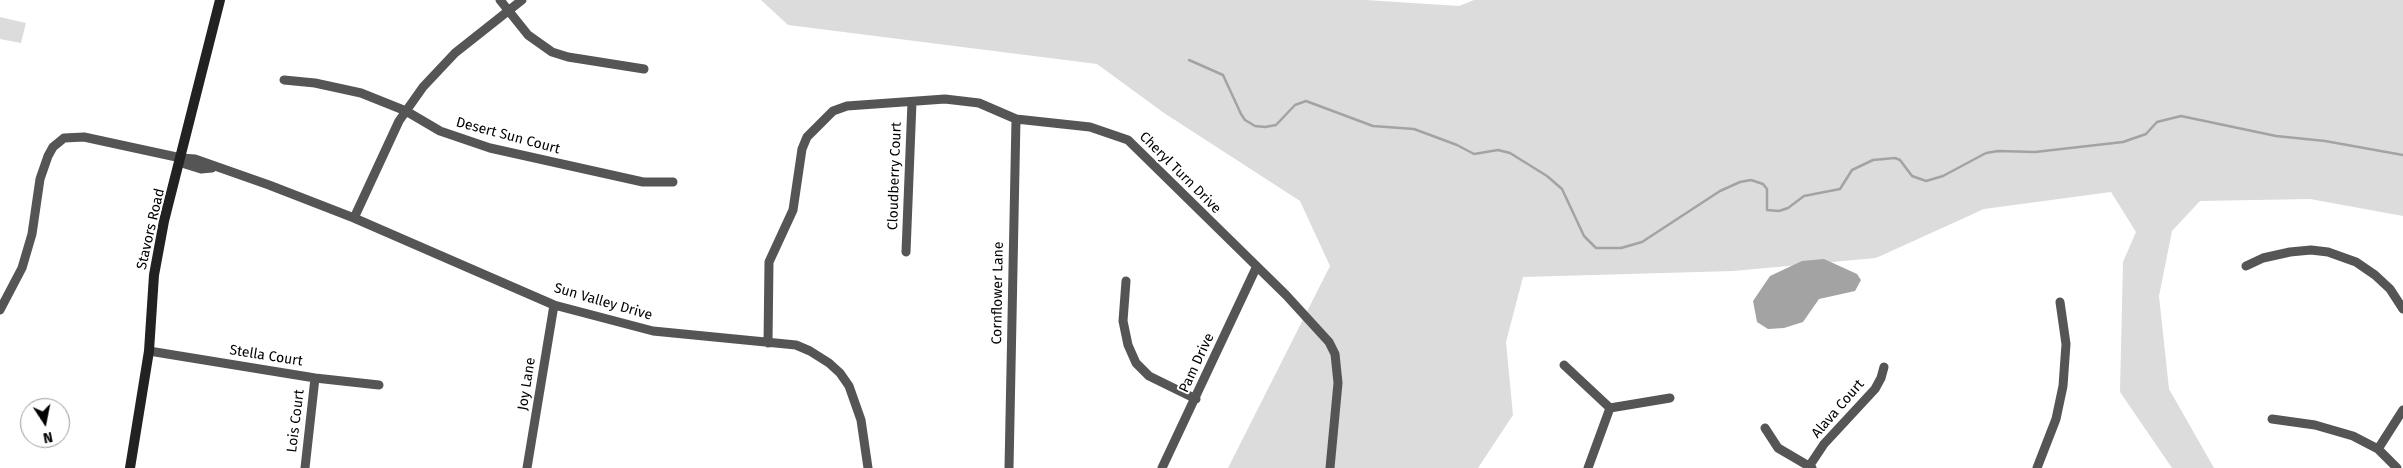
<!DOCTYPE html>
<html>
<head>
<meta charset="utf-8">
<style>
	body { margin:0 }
	#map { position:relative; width:2403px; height:468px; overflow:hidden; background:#fff; font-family:"Fira Sans",sans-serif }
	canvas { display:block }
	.north { position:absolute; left:20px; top:398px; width:50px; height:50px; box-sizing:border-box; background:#fff; border:1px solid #999; border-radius:50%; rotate:169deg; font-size:14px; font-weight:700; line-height:20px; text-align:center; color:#000 }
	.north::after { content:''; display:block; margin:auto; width:18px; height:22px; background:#000; clip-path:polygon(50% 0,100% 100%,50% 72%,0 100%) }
</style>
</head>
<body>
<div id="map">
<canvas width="2403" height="468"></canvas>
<div class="north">N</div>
</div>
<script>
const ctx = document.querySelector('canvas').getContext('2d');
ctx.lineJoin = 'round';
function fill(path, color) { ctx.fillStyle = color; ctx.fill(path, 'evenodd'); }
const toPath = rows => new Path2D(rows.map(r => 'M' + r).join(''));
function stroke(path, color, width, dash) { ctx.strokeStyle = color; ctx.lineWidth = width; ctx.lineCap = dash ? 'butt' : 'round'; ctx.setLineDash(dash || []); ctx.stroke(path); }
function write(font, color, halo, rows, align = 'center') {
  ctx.font = font + ' "Fira Sans",sans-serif'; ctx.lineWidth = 4; ctx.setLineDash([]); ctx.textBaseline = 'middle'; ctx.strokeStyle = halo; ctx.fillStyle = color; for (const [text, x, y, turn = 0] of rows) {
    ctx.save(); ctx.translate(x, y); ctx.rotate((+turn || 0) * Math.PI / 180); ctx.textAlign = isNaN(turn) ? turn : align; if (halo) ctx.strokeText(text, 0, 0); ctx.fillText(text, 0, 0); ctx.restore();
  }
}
fill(toPath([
	[761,0,1366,0,1459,6,1474,0,2403,0,2403,216,2310,199,2200,201,2172,231,2159,296,2169,389,2214,468,2172,468,2120,392,2123,262,2136,232,2111,192,1984,209,1876,258,1733,271,1523,277,1506,342,1513,415,1478,468,1228,468,1330,266,1300,201,1164,113,1097,64,788,25],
	[0,17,26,23,21,43,0,39]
]), '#dcdcdc');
fill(toPath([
	[1824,259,1857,274,1861,280,1855,291,1819,299,1803,322,1784,328,1768,329,1757,322,1753,301,1770,276,1802,261]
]), '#a3a3a3');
stroke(toPath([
	[1189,60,1223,75,1241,114,1245,120,1255,126,1265,127,1276,125,1295,105,1306,101,1373,126,1414,129,1457,145,1474,154,1498,150,1510,153,1547,176,1562,189,1584,236,1596,248,1621,248,1642,242,1720,191,1740,182,1751,180,1763,184,1767,189,1767,210,1779,211,1788,208,1804,196,1840,189,1852,170,1873,160,1895,158,1900,160,1912,176,1926,181,1943,176,1986,153,1998,151,2035,152,2123,142,2146,134,2157,122,2181,116,2276,136,2325,141,2403,155]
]), '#a3a3a3', 2.5);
stroke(toPath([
	[500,0,528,35,552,52,568,57,644,69],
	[284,80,315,83,361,93,406,111,440,131,490,148,643,182,673,182],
	[181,158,185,164,201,169,212,168],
	[354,218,399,121,423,87,455,53,522,0],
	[906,252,912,102],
	[2246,266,2263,258,2290,252,2311,250,2328,252,2356,262,2375,275,2390,289,2403,309],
	[1126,281,1123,321,1128,345,1136,363,1149,376,1196,399],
	[0,310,22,268,32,234,40,179,48,156,53,147,64,138,84,137,181,158,195,159,269,185,354,218,554,305,653,331,796,345,810,351,829,363,840,373,849,386,861,420,868,468],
	[768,343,769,262,793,210,802,149,807,137,833,111,847,106,945,99,979,103,1016,119,1090,127,1128,140,1286,295,1329,342,1335,354,1338,383,1330,468],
	[149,351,315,378,379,385],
	[1564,365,1610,408],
	[1610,408,1670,398],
	[2272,419,2315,425,2353,436,2378,449,2397,468],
	[1765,428,1778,448,1812,468],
	[2378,449,2403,410],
	[305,468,315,378],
	[527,468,554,305],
	[1009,468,1016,119],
	[1162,468,1256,268],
	[1588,468,1610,408],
	[1808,468,1824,444,1875,389,1881,378,1884,367],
	[2037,468,2056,419,2063,386,2066,344,2060,302]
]), '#555', 9);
stroke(toPath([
	[130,468,149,351,154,275,164,221,220,0]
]), '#222', 10);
write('14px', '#000', '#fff', [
	["Desert Sun Court",508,136,15],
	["Cheryl Turn Drive",1180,173,45],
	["Cloudberry Court",895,176,-88],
	["Stavors Road",151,229,-77],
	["Cornflower Lane",998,293,-89],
	["Sun Valley Drive",603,302,16],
	["Stella Court",266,356,9],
	["Pam Drive",1197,363,-65],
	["Joy Lane",527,384,-81],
	["Alava Court",1838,409,-49],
	["Lois Court",296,421,-83]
]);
</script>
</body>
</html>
